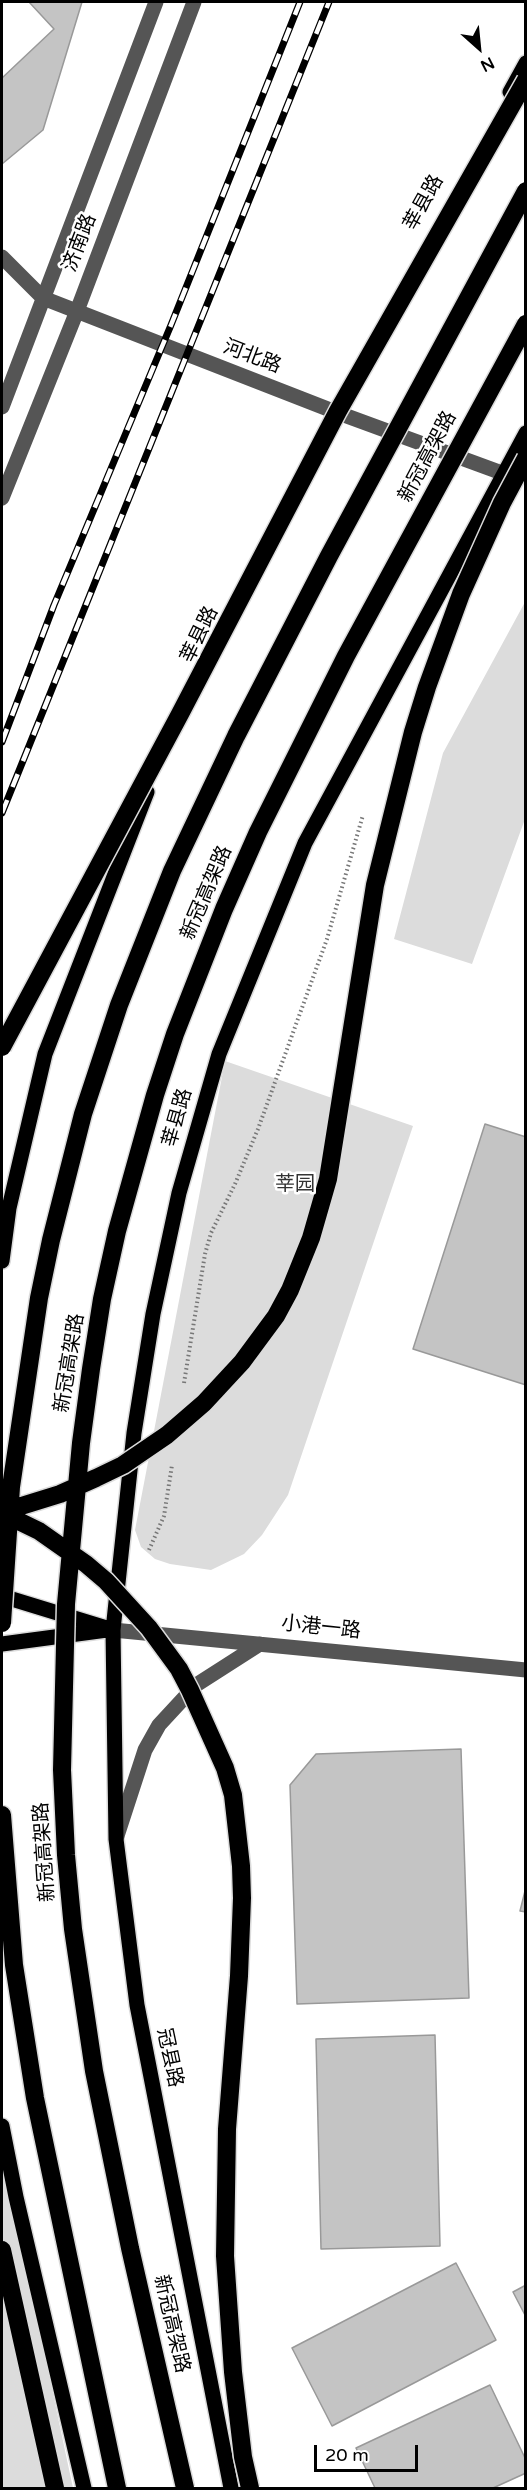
<!DOCTYPE html>
<html>
<head>
<meta charset="utf-8">
<style>
	body { margin:0 }
	#map { position:relative; width:527px; height:2490px; overflow:hidden; background:#fff; font-family:"Varela Round",sans-serif }
	canvas { display:block }
	.frame { position:absolute; inset:0; border:3px solid #000; pointer-events:none }
	.north { position:absolute; left:449px; top:18px; width:60px; height:60px; -webkit-text-stroke:4px #fff; paint-order:stroke; rotate:153deg; font-size:16px; font-weight:700; line-height:24px; text-align:center; color:#000 }
	.north::after { content:''; display:block; margin:auto; width:21px; height:27px; background:#000; clip-path:polygon(50% 0,100% 100%,50% 72%,0 100%) }
	.scale { position:absolute; left:314px; top:2445px; width:104px; height:27px; box-sizing:border-box; border:3px solid #000; border-top:0; padding-left:8px; font-size:18px; line-height:21px; white-space:nowrap; color:#000; -webkit-text-stroke:4px #fff; paint-order:stroke }
</style>
</head>
<body>
<div id="map">
<canvas width="527" height="2490"></canvas>
<div class="frame"></div>
<div class="north">N</div>
<div class="scale">20 m</div>
</div>
<script>
const ctx = document.querySelector('canvas').getContext('2d');
ctx.lineJoin = 'round';
function fill(path, color) { ctx.fillStyle = color; ctx.fill(path, 'evenodd'); }
const toPath = rows => new Path2D(rows.map(r => 'M' + r).join(''));
function stroke(path, color, width, dash) { ctx.strokeStyle = color; ctx.lineWidth = width; ctx.lineCap = dash ? 'butt' : 'round'; ctx.setLineDash(dash || []); ctx.stroke(path); }
function write(font, color, halo, rows, align = 'center') {
  ctx.font = font + ' "Varela Round","Noto Sans SC",sans-serif'; ctx.lineWidth = 5; ctx.setLineDash([]); ctx.textBaseline = 'middle'; ctx.strokeStyle = halo; ctx.fillStyle = color; for (const [text, x, y, turn = 0] of rows) {
    ctx.save(); ctx.translate(x, y); ctx.rotate((+turn || 0) * Math.PI / 180); ctx.textAlign = isNaN(turn) ? turn : align; if (halo) ctx.strokeText(text, 0, 0); ctx.fillText(text, 0, 0); ctx.restore();
  }
}
fill(toPath([
	[525,602,525,819,472,964,394,939,443,753],
	[225,1061,413,1126,288,1495,262,1535,244,1554,211,1570,170,1564,155,1559,141,1547,135,1530],
	[2,2153,73,2488,2,2488]
]), '#dcdcdc');
const building = toPath([
	[2,2,82,2,43,130,2,164,2,2],
	[2,2,29,2,54,29,2,78,2,2],
	[485,1124,526,1137,526,1385,413,1349,485,1124],
	[461,1749,469,1998,297,2004,290,1785,316,1754,461,1749],
	[526,1887,526,1912,520,1911,526,1887],
	[435,2035,440,2246,321,2249,316,2039,435,2035],
	[456,2263,496,2340,332,2426,292,2348,456,2263],
	[526,2285,526,2317,513,2292,526,2285],
	[490,2385,526,2460,526,2473,493,2488,375,2488,356,2448,490,2385]
]);
fill(building, '#c4c4c4');
stroke(building, '#999', 1.5);
const major = toPath([
	[510,92,526,63],
	[2,1261,9,1208,45,1054,147,792],
	[2,1596,113,1630],
	[2,1644,107,1630],
	[2,2126,16,2197,84,2488],
	[231,2488,137,2005,116,1839,113,1630,134,1433,153,1314,179,1193,219,1054,305,843,526,433]
]);
const highway = toPath([
	[2,1815,14,1965,35,2098,117,2488],
	[2,2250,55,2488]
]);
stroke(major, '#dbdbdb', 18);
stroke(highway, '#dbdbdb', 21);
stroke(toPath([
	[184,1383,205,1254,211,1233,235,1184,258,1129,327,939,363,815],
	[149,1550,164,1516,172,1465]
]), '#777', 4, [1.5, 3]);
stroke(toPath([
	[2,257,43,298,333,411,502,473],
	[2,407,156,2],
	[2,498,77,311,194,2],
	[113,1630,526,1670],
	[117,1836,145,1750,159,1725,196,1685,260,1644]
]), '#555', 15);
stroke(major, '#000', 15);
stroke(highway, '#000', 18);
const rail = toPath([
	[2,742,54,605,171,325,300,2],
	[2,813,329,2]
]);
stroke(rail, '#000', 7);
stroke(rail, '#fff', 4.5, [14]);
const highwayBridge = toPath([
	[2,1047,180,714,338,411,526,80],
	[2,1512,60,1494,96,1478,123,1465,167,1435,204,1403,242,1362,276,1316,290,1290,311,1238,328,1179,375,885,413,732,427,687,461,594,502,503,526,458],
	[2,1513,39,1531,86,1564,106,1581,149,1628,179,1669,190,1690,225,1768,233,1795,241,1866,242,1898,239,1976,227,2129,225,2256,233,2372,243,2457,250,2488],
	[2,1623,11,1487,39,1298,51,1240,83,1114,119,1005,172,871,236,736,329,556,526,191],
	[185,2488,130,2248,94,2071,73,1929,66,1855,62,1770,66,1604,81,1443,91,1369,102,1299,117,1231,155,1095,175,1034,224,909,258,832,346,656,526,324]
]);
stroke(highwayBridge, '#dbdbdb', 21, []);
stroke(highwayBridge, '#000', 18);
write('20px', '#000', '#fff', [
	["莘县路",424,203,-61],
	["济南路",80,243,-69],
	["河北路",252,357,21],
	["新冠高架路",428,457,-62],
	["莘县路",200,635,-64],
	["新冠高架路",207,893,-67],
	["莘县路",178,1118,-74],
	["新冠高架路",70,1363,-81],
	["小港一路",321,1628,6],
	["新冠高架路",45,1852,-94],
	["冠县路",169,2058,78],
	["新冠高架路",171,2324,77]
]);
write('20px', '#333', '#fff', [
	["莘园",295,1185]
]);
</script>
</body>
</html>
